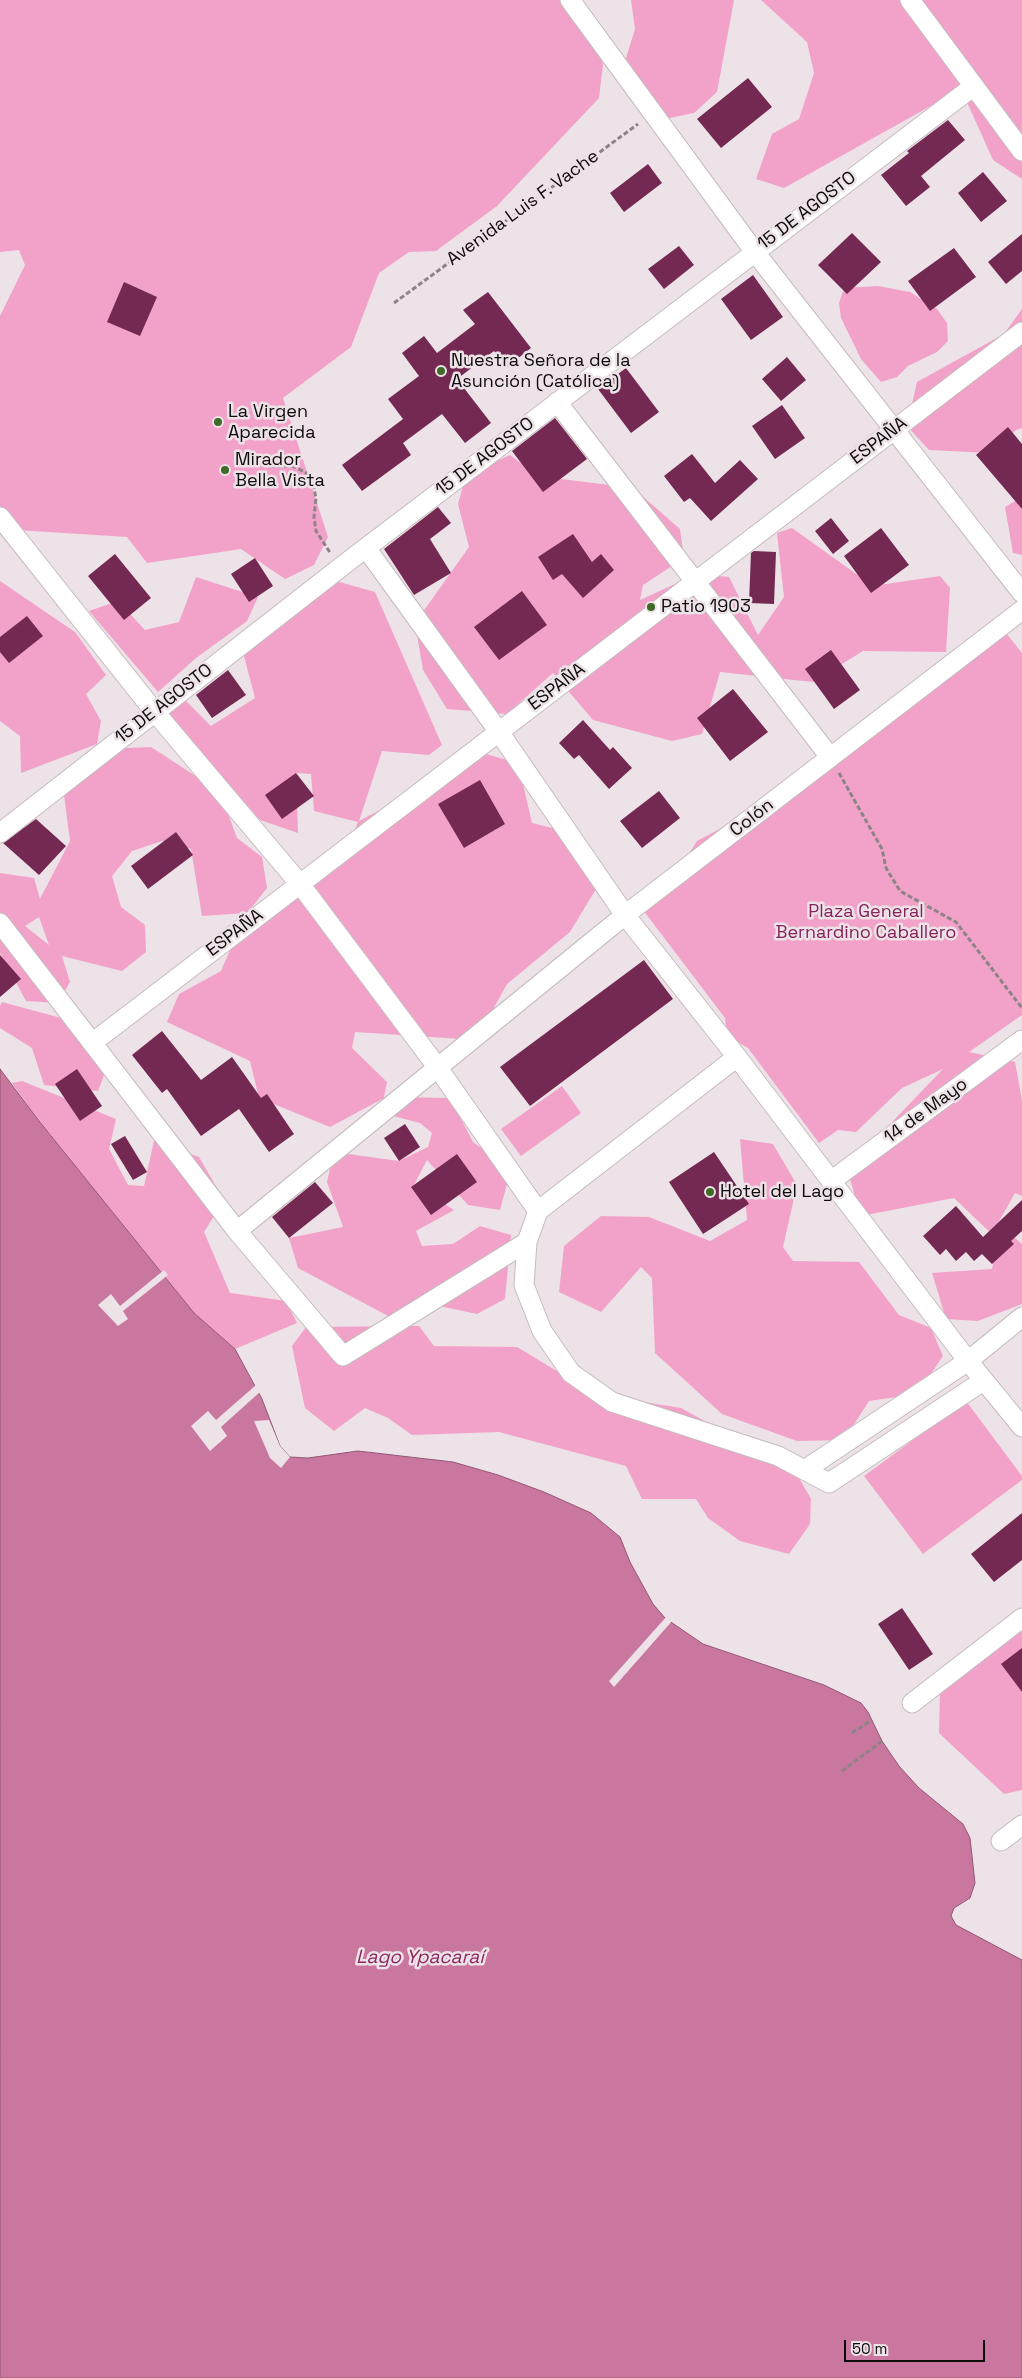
<!DOCTYPE html>
<html>
<head>
<meta charset="utf-8">
<style>
	body { margin:0 }
	#map { position:relative; width:1022px; height:2378px; overflow:hidden; background:#ede2e7; font-family:"Space Grotesk",sans-serif }
	canvas { display:block }
	.scale { position:absolute; left:844px; top:2340px; width:141px; height:22px; box-sizing:border-box; border:2px solid #0e0b0c; border-top:0; padding-left:6px; font-size:15px; line-height:18px; white-space:nowrap; color:#0e0b0c; -webkit-text-stroke:4px #ede2e7; paint-order:stroke }
</style>
</head>
<body>
<div id="map">
<canvas width="1022" height="2378"></canvas>
<div class="scale">50 m</div>
</div>
<script>
const ctx = document.querySelector('canvas').getContext('2d');
ctx.lineJoin = 'round';
function fill(path, color) { ctx.fillStyle = color; ctx.fill(path, 'evenodd'); }
const toPath = rows => new Path2D(rows.map(r => 'M' + r).join(''));
function stroke(path, color, width, dash) { ctx.strokeStyle = color; ctx.lineWidth = width; ctx.lineCap = dash ? 'butt' : 'round'; ctx.setLineDash(dash || []); ctx.stroke(path); }
function write(font, color, halo, rows, align = 'center') {
  ctx.font = font + ' "Space Grotesk",sans-serif'; ctx.lineWidth = 5; ctx.setLineDash([]); ctx.textBaseline = 'middle'; ctx.strokeStyle = halo; ctx.fillStyle = color; for (const [text, x, y, turn = 0] of rows) {
    ctx.save(); ctx.translate(x, y); ctx.rotate((+turn || 0) * Math.PI / 180); ctx.textAlign = isNaN(turn) ? turn : align; if (halo) ctx.strokeText(text, 0, 0); ctx.fillText(text, 0, 0); ctx.restore();
  }
}
fill(toPath([
	[0,0,571,0,593,20,603,65,599,98,497,206,436,251,409,252,379,273,351,347,283,398,328,537,314,565,285,579,241,549,147,563,127,537,0,529,0,316,25,265,19,250,0,252],
	[631,0,734,0,717,92,694,113,665,119,621,74,635,29],
	[761,0,1022,0,1022,179,993,160,961,89,784,188,756,179,772,134,799,119,814,73,807,42],
	[878,286,910,292,937,309,947,323,948,341,937,352,908,366,897,377,881,382,861,359,841,318,839,303,844,288],
	[1022,309,1022,428,1016,430,990,453,929,450,907,426,917,382,1004,334],
	[510,455,538,476,633,488,680,529,684,558,643,585,640,600,697,574,729,577,758,635,784,597,777,533,792,528,873,586,940,576,950,588,946,652,863,651,813,682,720,672,702,734,672,741,593,720,553,673,507,714,447,709,423,670,415,623,469,547,458,504,466,475],
	[1022,497,1022,555,1013,553,1005,507],
	[196,577,258,597,247,621,196,658,158,692,89,611,118,601,145,630,179,622],
	[329,579,375,592,442,745,429,755,382,751,359,821,486,754,518,763,532,823,578,834,602,879,570,932,507,984,476,1040,355,1032,352,1048,387,1082,384,1097,450,1098,473,1142,511,1169,500,1210,468,1205,427,1160,414,1185,454,1210,416,1231,422,1246,453,1244,480,1226,511,1235,505,1299,477,1314,430,1304,390,1317,298,1268,289,1238,343,1227,327,1182,334,1152,399,1161,428,1147,432,1133,420,1123,378,1112,384,1098,330,1127,259,1098,250,1061,167,1022,179,994,221,971,246,913,202,916,191,849,162,841,132,851,112,876,121,907,145,925,146,952,122,971,62,956,70,982,58,1003,26,1001,0,953,0,873,34,878,40,899,70,841,64,795,103,749,151,747,220,792,237,838,262,857,267,888,248,912,292,897,347,850,358,822,314,811,311,774,296,773,298,833,260,820,168,714,186,701,211,726,255,698,244,656],
	[39,917,49,945,25,926],
	[0,581,75,632,106,675,86,694,101,721,97,744,21,773,20,736,0,721],
	[1006,633,1022,653,1022,1015,969,1052,1015,1062,1022,1100,1022,1196,1015,1193,998,1223,1022,1244,1022,1304,978,1321,946,1319,932,1273,992,1269,998,1240,954,1198,861,1216,847,1169,943,1069,902,1088,856,1132,838,1130,819,1143,748,1048,727,1036,725,1018,640,906,670,884,697,841,799,787],
	[2,1002,65,1019,106,1070,98,1091,44,1085,32,1048,0,1028,0,1006],
	[22,1081,116,1119,109,1149,128,1185,144,1186,154,1141,199,1157,224,1200,204,1232,230,1293,286,1301,297,1323,235,1349,194,1313,39,1121,12,1083],
	[562,1086,581,1113,521,1156,501,1129],
	[740,1139,773,1144,797,1185,783,1247,793,1261,859,1262,899,1315,931,1328,943,1356,917,1394,869,1401,844,1440,797,1441,722,1414,655,1353,652,1278,641,1267,601,1312,559,1292,564,1246,601,1216,649,1217,710,1241,747,1220],
	[419,1326,434,1346,517,1347,595,1394,681,1408,795,1471,811,1499,810,1524,789,1554,740,1541,708,1518,696,1499,642,1499,626,1466,499,1432,412,1435,388,1418,365,1408,334,1431,305,1408,292,1346,306,1327],
	[966,1401,1022,1476,1022,1480,923,1554,864,1476],
	[1022,1613,1022,1790,1004,1794,939,1733,940,1693,1006,1621]
]), '#f2a2c8');
const water = toPath([
	[0,1069,39,1121,194,1313,235,1349,262,1399,280,1446,290,1457,308,1458,358,1451,453,1462,498,1475,544,1492,591,1513,620,1537,630,1562,653,1604,665,1618,703,1644,824,1685,861,1703,868,1712,882,1741,899,1766,919,1788,963,1824,970,1838,975,1883,970,1898,954,1908,951,1916,956,1925,1022,1960,1022,2378,0,2378,0,1069]
]);
fill(water, '#ca779f');
stroke(water, '#925773', 1);
fill(toPath([
	[164,1270,168,1275,123,1311,128,1319,118,1326,98,1305,111,1294,120,1306],
	[256,1385,260,1392,221,1427,227,1436,210,1451,191,1426,208,1411,216,1420],
	[269,1420,280,1446,290,1457,281,1468,270,1458,254,1421],
	[667,1616,673,1620,614,1687,609,1681]
]), '#ede2e7');
fill(toPath([
	[748,78,772,107,721,148,697,119],
	[948,120,965,140,921,176,930,187,906,206,881,175,909,153,907,151],
	[648,164,662,183,624,212,610,193],
	[983,172,1007,201,981,222,958,193],
	[852,233,881,262,847,294,818,265],
	[1022,234,1022,271,1006,284,988,262],
	[679,246,694,265,664,289,648,269],
	[954,248,976,277,930,311,908,281],
	[753,275,783,317,751,340,721,299],
	[124,282,157,297,140,336,107,322],
	[488,292,531,348,507,367,494,351,457,379,491,423,465,443,442,414,403,443,411,455,362,491,342,465,403,419,388,399,419,376,402,353,424,336,437,353,475,324,463,310],
	[787,357,806,380,781,401,762,379],
	[626,368,659,412,631,433,598,389],
	[782,405,805,438,775,459,752,426],
	[555,418,587,459,543,492,512,451],
	[1008,427,1022,444,1022,509,976,455],
	[692,454,715,483,740,460,758,479,711,521,690,498,684,502,664,476],
	[438,507,451,523,430,539,451,573,414,595,384,549],
	[831,518,849,541,833,554,815,531],
	[881,528,909,565,871,593,844,556],
	[573,534,592,562,601,554,614,570,583,598,562,574,553,580,538,557],
	[754,551,776,552,774,604,749,603,751,553],
	[115,554,151,598,124,620,88,576],
	[255,558,273,586,249,602,231,574],
	[522,591,547,625,499,660,474,627],
	[27,616,43,636,9,663,0,652,0,637],
	[831,650,860,690,834,709,805,669],
	[228,670,246,695,212,718,196,695],
	[733,689,768,732,730,761,697,718],
	[583,720,610,750,613,747,632,768,609,789,579,755,574,759,559,743],
	[296,773,314,796,282,819,265,795],
	[480,780,505,824,464,848,438,804],
	[659,791,680,818,642,848,620,821],
	[36,819,66,846,39,875,3,843],
	[176,832,193,855,148,889,131,866],
	[0,955,21,979,0,997],
	[644,960,673,999,530,1106,500,1067],
	[162,1031,201,1080,232,1057,261,1098,267,1094,294,1134,269,1152,239,1109,201,1136,167,1089,162,1093,132,1055],
	[77,1069,102,1106,80,1121,55,1084],
	[405,1124,420,1147,399,1161,384,1138],
	[125,1136,147,1172,133,1180,111,1144],
	[714,1152,749,1204,703,1234,669,1182],
	[457,1154,477,1182,431,1215,411,1187],
	[315,1182,333,1203,289,1238,272,1217],
	[1022,1200,1022,1231,1011,1241,1014,1244,992,1264,982,1254,974,1261,966,1252,956,1261,946,1249,940,1255,923,1236,956,1206,983,1237],
	[1022,1513,1022,1560,994,1582,971,1554],
	[902,1608,933,1654,909,1670,878,1624],
	[1022,1648,1022,1692,1001,1664]
]), '#732951');
const minor = toPath([
	[570,0,754,251,1022,593],
	[910,0,1022,151],
	[557,402,830,757],
	[0,517,154,711,300,884,438,1068,538,1211],
	[1022,610,625,915,737,1057,968,1361,1022,1317],
	[0,833,350,560,974,86],
	[0,923,237,1231,343,1356,527,1242],
	[92,1043,1022,332],
	[737,1057,538,1211,527,1242,524,1285,542,1331,571,1373,612,1402,778,1456,829,1483,983,1381],
	[831,1181,1022,1040],
	[237,1231,625,915,499,732,366,548],
	[806,1469,968,1361,1022,1427],
	[912,1703,1022,1618],
	[1001,1841,1022,1825]
]);
stroke(minor, '#c5bbbf', 21);
stroke(toPath([
	[394,303,638,124],
	[269,466,292,466,305,472,312,479,316,498,314,517,316,531,331,554],
	[839,773,882,849,886,868,900,891,956,922,1022,1008],
	[852,1733,872,1720],
	[842,1771,882,1741]
]), '#8c8487', 3, [5, 2.5]);
stroke(minor, '#fff', 19);
for (const [x, y, r, color] of [
	[441,371,5,"#3f6a27"],
	[218,422,5,"#3f6a27"],
	[225,470,5,"#3f6a27"],
	[651,607,5,"#3f6a27"],
	[710,1192,5,"#3f6a27"]
]) { const dot = new Path2D(); dot.arc(x, y, r, 0, 2 * Math.PI); ctx.fillStyle = color; ctx.fill(dot); stroke(dot, '#ede2e7', 2); }
write('18px', '#0e0b0c', '#ede2e7', [
	["Avenida Luis F. Vache",523,208,-36],
	["15 DE AGOSTO",807,211,-37],
	["ESPAÑA",879,441,-37],
	["15 DE AGOSTO",485,457,-37],
	["ESPAÑA",557,687,-37],
	["15 DE AGOSTO",164,704,-38],
	["Colón",752,818,-38],
	["ESPAÑA",235,933,-37],
	["14 de Mayo",926,1111,-36]
]);
write('18px', '#0e0b0c', '#ede2e7', [
	["Nuestra Señora de la",451,361],
	["Asunción (Católica)",451,382],
	["La Virgen",228,412],
	["Aparecida",228,433],
	["Mirador",235,460],
	["Bella Vista",235,481],
	["Patio 1903",661,607],
	["Hotel del Lago",720,1192]
], 'left');
write('18px', '#85225b', '#ede2e7', [
	["Plaza General",866,912],
	["Bernardino Caballero",866,933]
]);
write('italic 19px', '#8b2960', '#ede2e7', [
	["Lago Ypacaraí",420,1958]
]);
</script>
</body>
</html>
